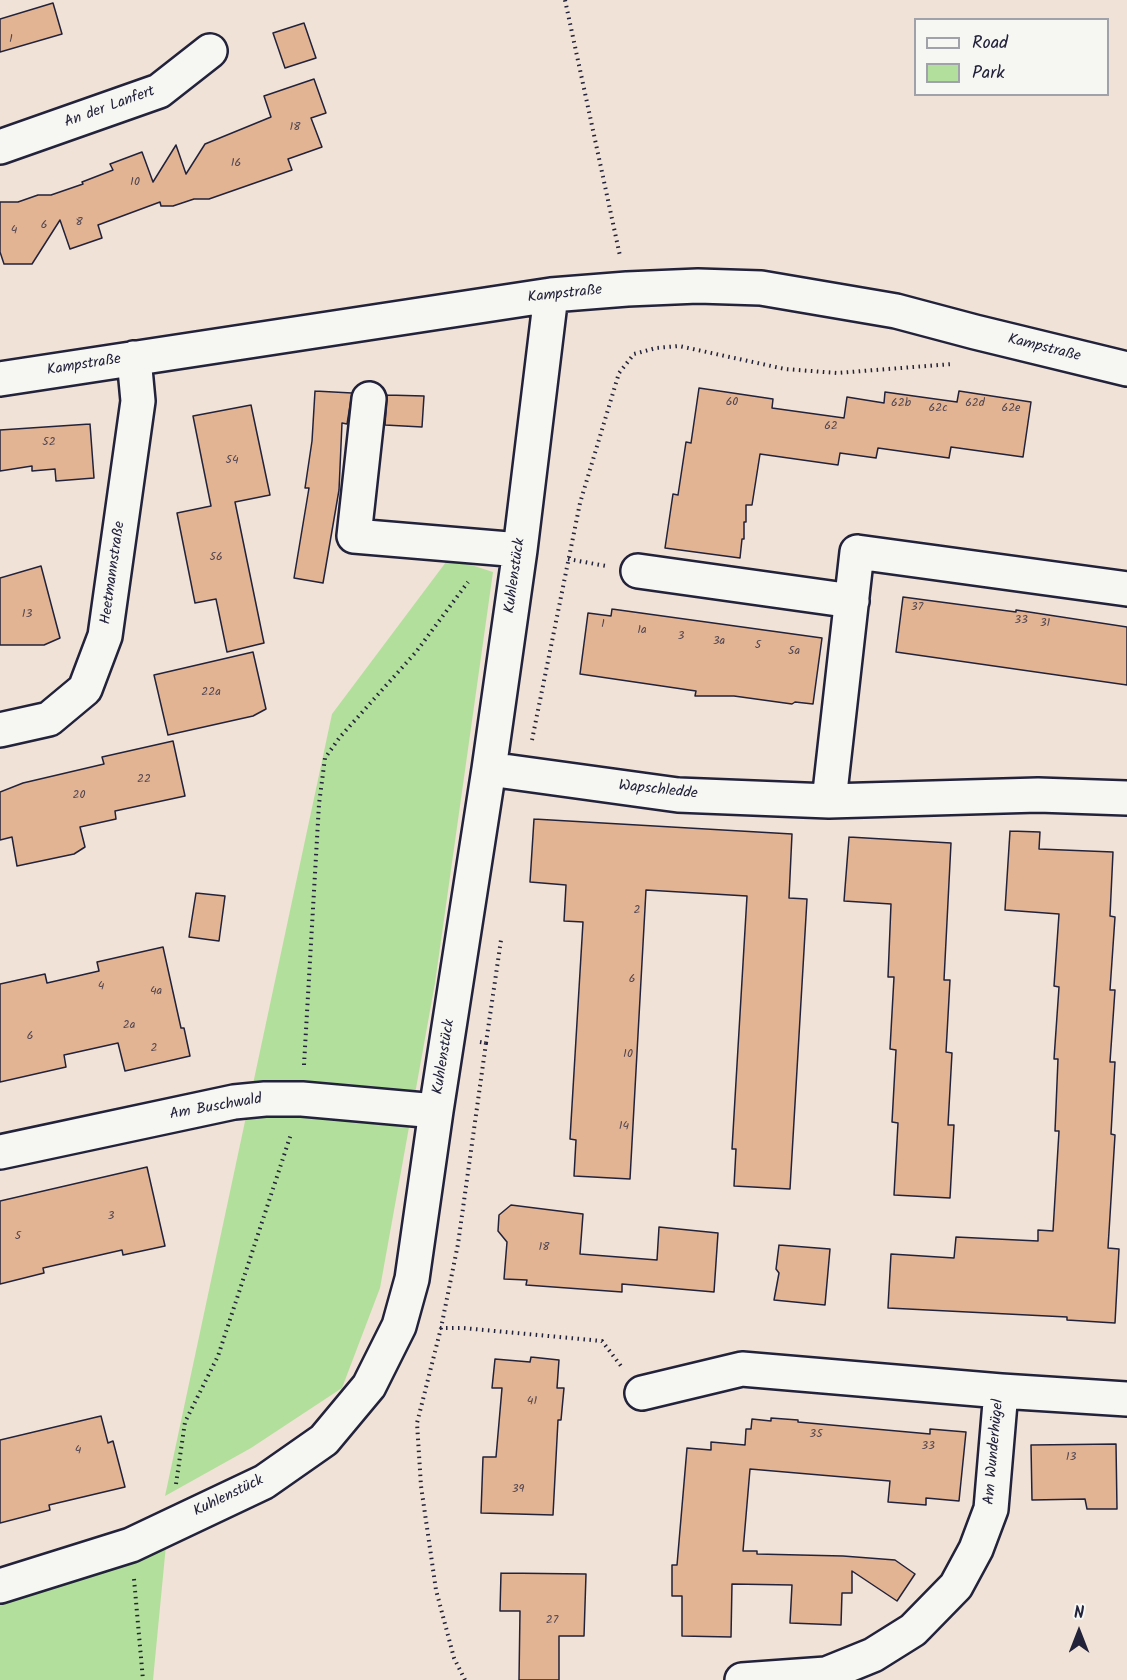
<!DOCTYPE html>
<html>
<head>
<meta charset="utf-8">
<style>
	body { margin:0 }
	#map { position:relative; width:1127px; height:1680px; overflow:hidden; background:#f0e2d6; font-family:Kalam,sans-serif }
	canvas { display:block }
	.legend { position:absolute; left:914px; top:18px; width:195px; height:78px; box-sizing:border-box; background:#f6f6f2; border:2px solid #a1a1a9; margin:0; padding:8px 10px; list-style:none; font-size:18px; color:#22223b }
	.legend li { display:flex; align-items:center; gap:12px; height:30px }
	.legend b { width:30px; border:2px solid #a1a1a9 }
	.north { position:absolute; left:1049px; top:1602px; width:60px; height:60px; -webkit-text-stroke:4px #f6f6f2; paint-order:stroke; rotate:0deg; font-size:16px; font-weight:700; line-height:24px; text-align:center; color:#22223b }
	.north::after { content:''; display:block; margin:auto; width:21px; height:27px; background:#22223b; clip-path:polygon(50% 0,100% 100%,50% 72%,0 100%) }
</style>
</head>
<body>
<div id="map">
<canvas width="1127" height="1680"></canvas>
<ul class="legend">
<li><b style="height:8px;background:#f6f6f2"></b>Road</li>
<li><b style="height:16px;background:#b3df9c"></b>Park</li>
</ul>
<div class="north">N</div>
</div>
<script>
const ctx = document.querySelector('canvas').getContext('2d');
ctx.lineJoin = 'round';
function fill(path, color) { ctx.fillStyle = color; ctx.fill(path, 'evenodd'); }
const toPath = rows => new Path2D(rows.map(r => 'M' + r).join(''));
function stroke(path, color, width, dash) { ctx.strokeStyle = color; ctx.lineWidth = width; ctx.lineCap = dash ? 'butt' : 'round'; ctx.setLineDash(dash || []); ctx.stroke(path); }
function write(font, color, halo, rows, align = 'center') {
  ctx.font = font + ' Kalam,sans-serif'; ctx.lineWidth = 4.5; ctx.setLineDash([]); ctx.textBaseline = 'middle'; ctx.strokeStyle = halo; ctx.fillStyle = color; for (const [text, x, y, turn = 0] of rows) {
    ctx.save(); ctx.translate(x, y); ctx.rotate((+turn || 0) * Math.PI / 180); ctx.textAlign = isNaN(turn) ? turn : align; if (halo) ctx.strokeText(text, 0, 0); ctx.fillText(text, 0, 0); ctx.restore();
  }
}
fill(toPath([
	[449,558,493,572,435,983,380,1288,342,1388,251,1448,165,1496,332,714],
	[166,1545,153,1680,0,1680,0,1603]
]), '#b3df9c');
const building = toPath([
	[53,3,62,34,0,52,0,19,53,3],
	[304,23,316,58,285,68,273,33,304,23],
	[314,79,326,113,311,118,322,147,288,159,292,170,209,199,194,199,173,206,161,206,160,202,98,225,102,238,70,249,60,220,32,264,4,264,0,252,0,202,18,202,38,195,51,195,83,184,82,182,113,170,110,164,142,152,153,182,176,145,186,174,205,144,271,117,264,96,314,79],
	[699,388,773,399,772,408,844,418,847,397,884,403,885,392,957,402,959,391,1031,402,1023,457,951,447,949,458,878,448,876,458,840,453,838,465,760,454,752,505,746,505,746,522,744,522,744,539,742,539,740,558,665,548,673,494,678,495,686,442,691,443,699,388],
	[315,391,352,393,347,424,342,423,339,490,323,583,294,578,309,488,305,488,312,441,315,391],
	[387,395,424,396,422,427,385,425,387,395],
	[251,405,270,495,235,502,264,643,227,652,216,599,195,603,177,513,211,506,193,416,251,405],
	[90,424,94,478,56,481,55,469,32,471,32,466,0,471,0,430,90,424],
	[41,566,60,638,44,645,0,645,0,578,41,566],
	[903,597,1016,612,1016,610,1127,627,1127,685,896,652,903,597],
	[612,609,822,638,813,704,795,702,792,704,734,696,695,696,696,691,580,674,588,613,611,616,612,609],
	[253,652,266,709,253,716,168,735,154,675,253,652],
	[173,741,185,796,115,811,116,819,80,827,85,847,74,854,17,866,12,837,0,840,0,792,23,783,104,764,102,757,173,741],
	[534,819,792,834,789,898,807,899,790,1189,734,1186,736,1149,732,1149,747,896,646,890,630,1179,574,1176,576,1140,570,1139,583,922,564,921,566,885,530,882,534,819],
	[1010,831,1040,832,1039,849,1113,852,1110,916,1115,917,1110,990,1115,990,1110,1062,1115,1062,1111,1134,1115,1135,1108,1248,1119,1249,1115,1323,1067,1320,1067,1317,888,1308,891,1254,954,1258,956,1237,1038,1241,1038,1230,1053,1231,1059,1131,1055,1131,1058,1059,1054,1059,1059,987,1054,986,1059,914,1005,910,1010,831],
	[849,837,951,843,944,980,950,980,946,1052,952,1053,948,1125,954,1125,950,1198,894,1195,898,1123,892,1122,896,1050,890,1049,894,977,888,977,891,904,844,901,849,837],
	[196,893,225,896,219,941,189,937,196,893],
	[163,947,181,1028,184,1028,190,1056,125,1071,118,1043,64,1055,66,1067,0,1082,0,984,45,974,47,983,99,971,97,962,163,947],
	[147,1167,165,1246,123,1255,122,1250,43,1268,44,1273,0,1284,0,1201,147,1167],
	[511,1205,583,1214,580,1254,657,1260,659,1227,718,1233,714,1292,622,1284,622,1292,526,1285,527,1280,504,1279,507,1242,498,1231,499,1215,511,1205],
	[779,1245,830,1249,825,1305,774,1300,779,1273,776,1269,779,1245],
	[531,1357,559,1360,557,1388,564,1388,561,1420,558,1420,553,1515,481,1513,483,1457,496,1457,502,1388,492,1388,495,1359,530,1362,531,1357],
	[101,1416,108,1443,113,1441,125,1487,49,1505,50,1510,0,1523,0,1440,101,1416],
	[771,1418,798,1420,798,1422,930,1434,930,1429,966,1432,959,1501,926,1498,926,1505,888,1502,890,1481,750,1469,743,1551,757,1551,757,1554,843,1556,895,1560,915,1574,897,1601,852,1571,852,1593,842,1593,841,1625,790,1623,792,1585,732,1584,731,1637,682,1636,682,1596,672,1596,672,1565,677,1565,687,1448,711,1450,711,1442,745,1445,746,1429,751,1429,752,1419,771,1421,771,1418],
	[1116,1444,1117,1509,1087,1509,1085,1499,1032,1500,1031,1445,1116,1444],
	[501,1573,586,1574,584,1636,559,1636,559,1680,519,1680,520,1611,500,1611,501,1573]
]);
fill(building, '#e2b493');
stroke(building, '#22223b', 1.5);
const minor = toPath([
	[0,147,159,91,210,51],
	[0,379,551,295,627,289,698,286,761,288,896,311,975,332,1127,369],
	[369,399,354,536,520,550],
	[638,571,852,601],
	[0,730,49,719,85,689,105,636,138,401,134,358],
	[489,769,678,795,829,801,1038,795,1127,798],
	[829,801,857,552,1127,589],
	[0,1152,234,1102,265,1099,302,1099,436,1111],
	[642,1393,742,1369,1001,1391,1127,1399],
	[0,1586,131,1545,264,1482,324,1440,369,1386,399,1326,412,1279,436,1111,489,769,520,550,551,295],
	[742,1680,826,1674,873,1655,913,1630,956,1586,976,1549,991,1509,1001,1391]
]);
stroke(minor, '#22223b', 38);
stroke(toPath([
	[565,0,620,256],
	[568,559,606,566],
	[532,740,580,503,619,373,634,354,656,348,679,346,785,369,837,373,952,364],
	[480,1042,486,1043,501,940],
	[304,1065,319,804,325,758,340,737,416,652,468,582],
	[440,1328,463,1328,602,1341,621,1366],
	[176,1484,185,1422,218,1356,291,1134],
	[134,1579,143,1680],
	[465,1680,454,1658,436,1590,421,1486,417,1423,441,1328,458,1244,486,1043]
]), '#22223b', 4, [1.5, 4.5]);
stroke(minor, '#f6f6f2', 33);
write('12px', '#524651', null, [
	["1",11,40],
	["18",295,128],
	["16",236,164],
	["10",135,183],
	["8",79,223],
	["6",44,226],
	["4",14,231],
	["60",732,403],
	["62b",901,404],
	["62d",975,404],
	["62c",938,409],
	["62e",1011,409],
	["62",831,427],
	["52",49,443],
	["54",232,461],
	["56",216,558],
	["37",917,608],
	["13",27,615],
	["33",1021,621],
	["31",1045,624],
	["1",603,625],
	["1a",642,631],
	["3",681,637],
	["3a",719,642],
	["5",758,646],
	["5a",794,652],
	["22a",211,693],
	["22",144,780],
	["20",79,796],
	["2",637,911],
	["6",632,980],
	["4",101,987],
	["4a",156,992],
	["2a",129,1026],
	["6",30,1037],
	["2",154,1049],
	["10",628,1055],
	["14",624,1127],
	["3",111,1217],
	["5",18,1237],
	["18",544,1248],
	["41",532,1402],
	["35",816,1435],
	["33",928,1447],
	["4",78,1451],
	["13",1071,1458],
	["39",518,1490],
	["27",552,1621]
]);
write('15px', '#22223b', '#f6f6f2', [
	["An der Lanfert",110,108,-20],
	["Kampstraße",565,295,-6],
	["Kampstraße",1044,349,14],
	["Kampstraße",84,366,-9],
	["Heetmannstraße",114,573,-82],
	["Kuhlenstück",516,576,-82],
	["Wapschledde",658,791,6],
	["Kuhlenstück",445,1057,-81],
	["Am Buschwald",216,1108,-10],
	["Am Wunderhügel",995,1452,-85],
	["Kuhlenstück",229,1497,-26]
]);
</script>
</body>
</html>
